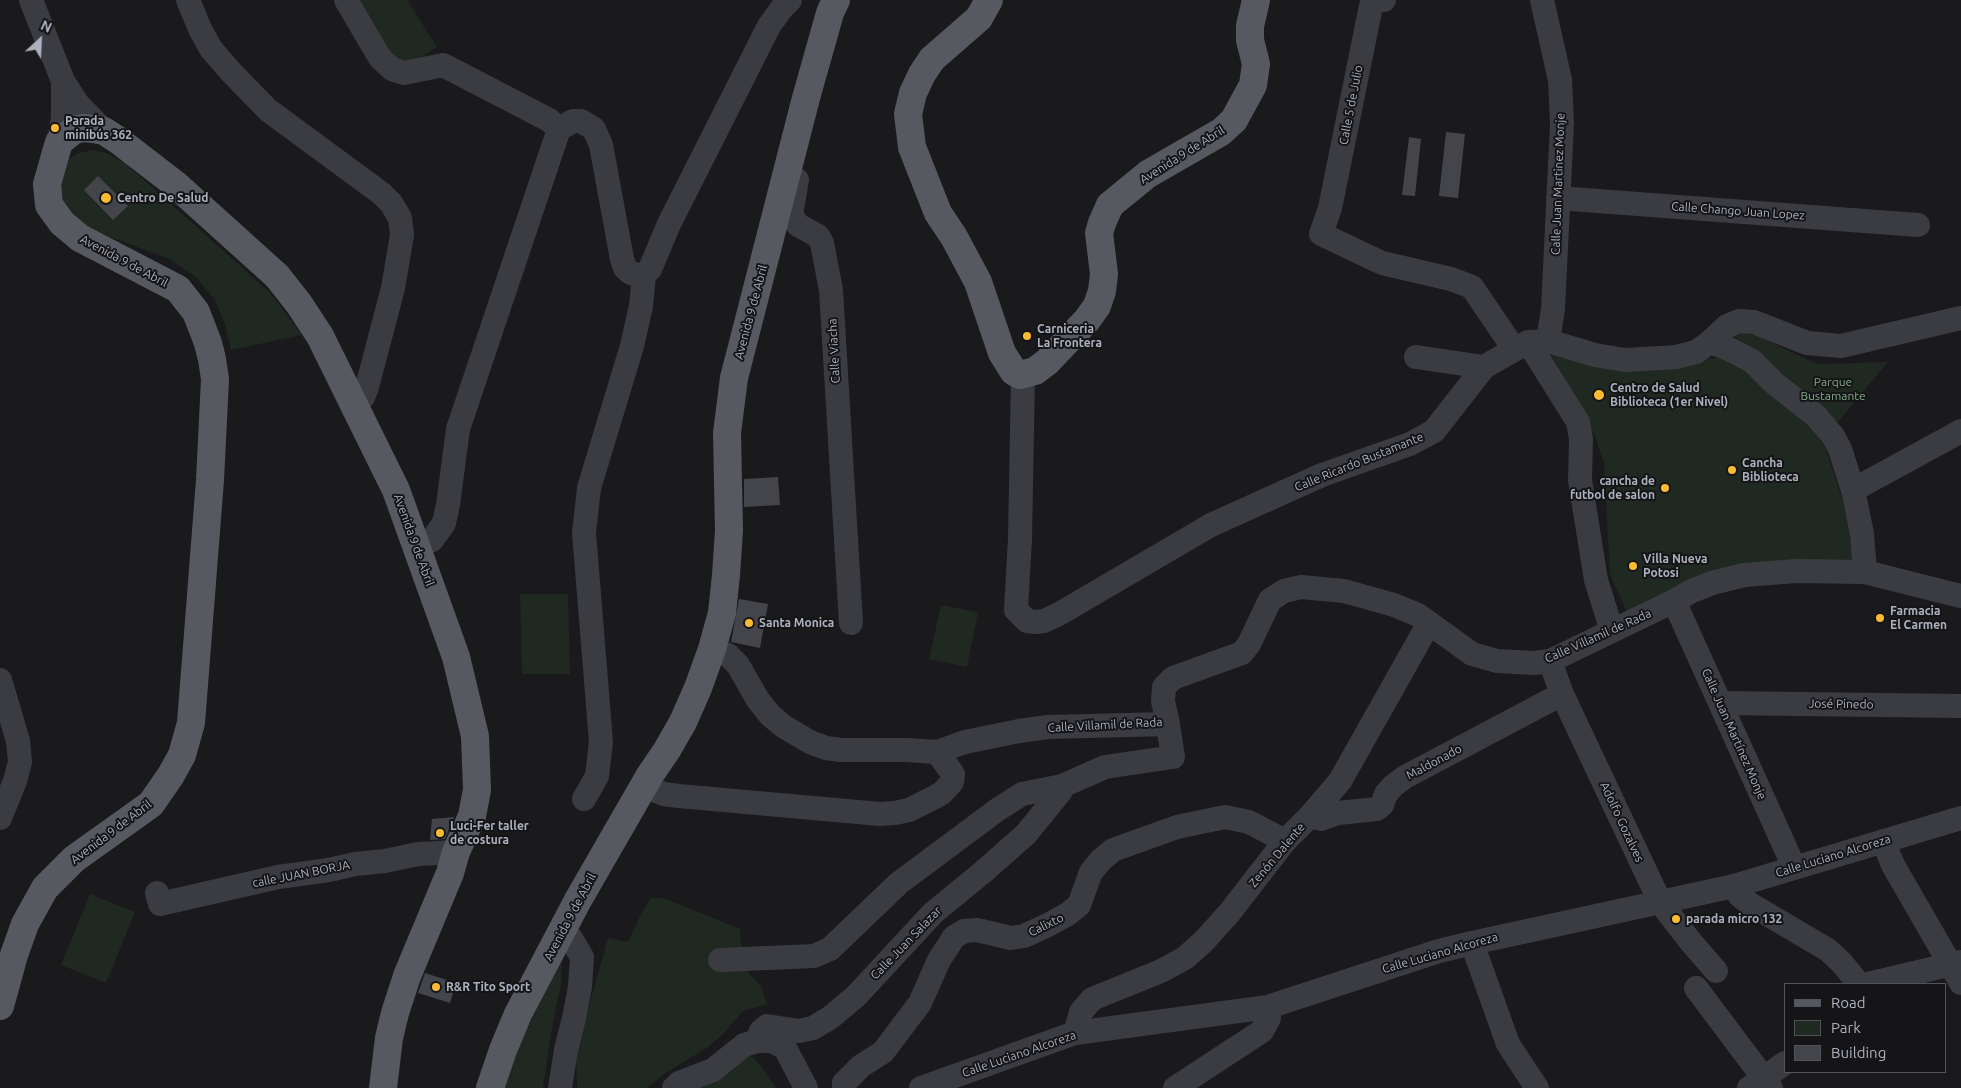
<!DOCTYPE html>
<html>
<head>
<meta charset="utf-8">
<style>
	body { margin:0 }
	#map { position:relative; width:1961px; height:1088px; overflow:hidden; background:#1a1a1d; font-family:Ubuntu,sans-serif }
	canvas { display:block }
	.legend { position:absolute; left:1784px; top:983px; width:162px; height:90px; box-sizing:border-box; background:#151518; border:1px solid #51535a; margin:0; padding:6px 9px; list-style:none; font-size:15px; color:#acb1bd }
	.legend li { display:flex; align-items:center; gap:10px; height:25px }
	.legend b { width:25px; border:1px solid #51535a }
	.north { position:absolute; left:15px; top:15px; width:50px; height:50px; -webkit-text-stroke:4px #151518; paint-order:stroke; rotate:25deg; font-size:14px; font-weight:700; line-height:20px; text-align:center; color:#acb1bd }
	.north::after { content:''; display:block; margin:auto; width:18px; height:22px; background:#acb1bd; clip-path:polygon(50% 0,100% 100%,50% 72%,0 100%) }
</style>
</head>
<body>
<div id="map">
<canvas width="1961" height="1088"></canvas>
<ul class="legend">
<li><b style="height:6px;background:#575961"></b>Road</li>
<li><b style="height:14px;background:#1f2821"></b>Park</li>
<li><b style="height:14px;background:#44454a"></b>Building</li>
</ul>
<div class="north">N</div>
</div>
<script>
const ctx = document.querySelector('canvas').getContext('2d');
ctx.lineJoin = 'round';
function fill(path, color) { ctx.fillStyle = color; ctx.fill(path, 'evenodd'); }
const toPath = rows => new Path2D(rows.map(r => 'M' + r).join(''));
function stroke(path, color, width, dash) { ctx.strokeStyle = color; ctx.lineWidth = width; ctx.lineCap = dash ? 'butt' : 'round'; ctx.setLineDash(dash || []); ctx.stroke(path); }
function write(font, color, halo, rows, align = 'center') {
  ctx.font = font + ' Ubuntu,sans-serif'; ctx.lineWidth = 4; ctx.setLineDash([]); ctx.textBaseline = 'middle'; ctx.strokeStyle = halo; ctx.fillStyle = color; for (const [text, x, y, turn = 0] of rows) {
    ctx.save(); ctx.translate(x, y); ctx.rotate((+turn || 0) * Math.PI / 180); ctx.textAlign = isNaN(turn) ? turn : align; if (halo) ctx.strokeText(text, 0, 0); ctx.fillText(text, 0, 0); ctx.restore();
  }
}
fill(toPath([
	[356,0,407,0,437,47,410,64,394,60],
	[92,150,107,153,125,163,236,262,271,294,302,335,231,350,225,324,215,300,196,277,169,259,92,230,75,219,62,207,58,181,61,170,69,159,78,153],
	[1738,327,1817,364,1888,362,1838,422,1832,424,1762,355,1733,336],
	[1549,352,1682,362,1732,356,1813,429,1825,447,1841,495,1852,543,1853,561,1628,614,1610,575,1604,463,1595,436,1579,401],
	[520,594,568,594,570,674,522,674],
	[941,605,978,612,967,667,929,659],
	[90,894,135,912,106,983,61,965],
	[651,898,664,898,740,929,742,958,748,972,761,986,767,1004,743,1011,724,1033,708,1047,664,1074,647,1088,577,1088,576,1053,608,938,628,942,642,912],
	[562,962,561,983,551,1033,543,1088,503,1088,512,1061,550,981],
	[749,1054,761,1066,776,1088,681,1088]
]), '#1f2821');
fill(toPath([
	[1446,132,1465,134,1458,198,1439,196],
	[1409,137,1421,139,1415,196,1402,195],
	[98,176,128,206,113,220,84,190],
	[778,477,780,505,744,507,744,479],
	[739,599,768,604,760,648,731,642],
	[454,817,445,839,430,840,432,819],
	[425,973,456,983,450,1003,418,993]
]), '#44454a');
stroke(toPath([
	[31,0,63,81,77,103,104,131],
	[188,0,200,29,211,49,231,72,268,110,382,194,391,203,400,218,402,235,393,288,367,387,363,397,353,405],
	[346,0,380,58,392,69,404,73,443,65,549,120,559,129],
	[1384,0,1372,1,1330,208,1321,234,1382,263,1451,279,1472,287,1514,349],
	[1542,0,1560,80,1562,124,1553,309,1548,341],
	[59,142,63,118,63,81],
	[797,180,791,215,798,225,818,236,822,243,831,290,851,623],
	[1558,198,1918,225],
	[1528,342,1578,422,1581,439,1580,480,1596,580,1612,631],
	[1710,342,1729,349,1752,361,1774,383,1816,416,1833,436,1840,449,1853,490,1862,534,1865,572],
	[1416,357,1484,367],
	[1023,375,1020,539,1016,610,1027,621,1035,622,1044,621,1059,614,1211,525,1322,475,1410,444,1434,431,1484,367,1528,342,1548,341,1595,355,1625,360,1660,358,1676,357,1696,352,1710,342,1727,326,1739,321,1754,322,1807,343,1841,346,1961,318],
	[1853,490,1961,431],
	[416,546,432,540,444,523,448,505,458,429,559,129,573,121,581,121,594,129,601,145,622,259,625,268,631,273,637,275,644,275,650,269,669,224,769,26,782,8,790,0],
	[1674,601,1794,867],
	[712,649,728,655,738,665,758,700,770,715,783,726,810,742,826,748,841,750,906,750,937,752,965,742,1019,731,1048,727,1168,724,1163,701,1164,687,1173,678,1242,653,1249,644,1270,600,1284,591,1301,587,1344,591,1394,605,1418,615,1472,654,1497,661,1534,663,1550,661,1674,601,1692,591,1712,583,1744,575,1796,571,1865,572,1961,596],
	[1550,661,1562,694,1660,902,1690,941,1716,971],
	[0,680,18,741,20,762,15,781,0,818],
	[1720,703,1961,706],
	[643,786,664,794,679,796,880,814,895,813,909,810,935,797,942,793,952,782,953,774,937,752],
	[584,799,597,776,601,742,584,533,589,488,632,346,641,306,644,275],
	[1310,816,1321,819,1338,813,1377,809,1382,805,1386,794,1393,786,1405,777,1562,694],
	[1883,841,1893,865,1961,983],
	[1734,886,1739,895,1750,904,1828,950,1841,962,1859,984],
	[157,893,160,904,278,877,329,870,355,864,385,861,418,854,456,852],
	[1472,943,1508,1044,1537,1088],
	[720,960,814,956,830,949,899,883,997,810,1022,794,1062,786,1105,767,1173,757,1168,724],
	[1868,984,1961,962],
	[1696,988,1771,1088],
	[1075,1033,1081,1012,1092,999,1161,971,1185,958,1204,941,1230,912,1285,841,1310,816,1340,781,1429,623],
	[757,1041,761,1031,767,1026,799,1031,813,1028,831,1017,856,996,933,913,983,872,1026,834,1061,791,1062,786],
	[560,1088,566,1050,574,1018,580,987,582,957,570,937,562,930],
	[674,1088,679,1083,713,1070,744,1045,757,1041,772,1041,785,1048,806,1088],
	[844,1088,844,1083,861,1066,883,1052,920,1003,939,960,954,937,964,931,977,930,1011,938,1024,936,1046,926,1068,914,1079,905,1091,872,1101,860,1113,850,1177,827,1225,817,1249,822,1285,841],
	[921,1088,1075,1033,1268,1007,1439,951,1472,943,1734,886,1961,818],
	[1175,1088,1262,1031,1269,1018,1268,1007],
	[1749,1088,1785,1063]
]), '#3b3c42', 24);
stroke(toPath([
	[989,0,979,18,932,59,922,74,913,93,908,114,912,147,938,213,954,237,978,282,1002,353,1014,372,1020,375,1035,371,1047,362,1087,320,1097,306,1102,291,1104,274,1099,233,1102,223,1110,205,1148,174,1221,132,1234,120,1253,85,1256,64,1250,40,1250,26,1256,0],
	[0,1006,14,955,25,924,45,888,74,859,151,804,171,775,182,755,191,723,210,480,215,379,212,359,208,343,196,312,178,289,80,238,62,223,49,205,47,184,59,142,74,130,83,128,93,129,104,131,118,140,175,184,277,276,299,304,320,336,396,490,456,657,475,736,477,790,472,816,456,852,450,873,407,976,395,1013,389,1038,383,1088],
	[490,1088,503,1050,518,1014,578,900,650,775,667,750,683,722,698,688,712,649,722,613,726,575,729,531,727,433,734,378,806,98,830,13,836,0]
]), '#575961', 28);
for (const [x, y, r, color] of [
	[55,128,5,"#fdbb32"],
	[106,198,6,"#fdbb32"],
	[1027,336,5,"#fdbb32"],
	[1599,395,6,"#fdbb32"],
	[1732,470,5,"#fdbb32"],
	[1665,488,5,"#fdbb32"],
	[1633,566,5,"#fdbb32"],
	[1880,618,5,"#fdbb32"],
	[749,623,5,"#fdbb32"],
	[440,833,5,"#fdbb32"],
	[1676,919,5,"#fdbb32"],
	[436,987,5,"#fdbb32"]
]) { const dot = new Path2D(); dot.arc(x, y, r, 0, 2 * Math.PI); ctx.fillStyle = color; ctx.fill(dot); stroke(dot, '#151518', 2); }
write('12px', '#acb1bd', '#151518', [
	["Calle 5 de Julio",1351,105,-79],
	["Avenida 9 de Abril",1182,155,-32],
	["Calle Juan Martinez Monje",1558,184,-88],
	["Calle Chango Juan Lopez",1738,211,4],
	["Avenida 9 de Abril",124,261,28],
	["Avenida 9 de Abril",751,312,-75],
	["Calle Viacha",834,351,-93],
	["Calle Ricardo Bustamante",1359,462,-22],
	["Avenida 9 de Abril",414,540,70],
	["Calle Villamil de Rada",1598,636,-24],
	["José Pinedo",1841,704,1],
	["Calle Villamil de Rada",1105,725,-3],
	["Calle Juan Martínez Monje",1734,734,66],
	["Maldonado",1434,762,-28],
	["Adolfo Gozalves",1622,822,65],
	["Avenida 9 de Abril",111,832,-37],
	["Zenón Dalente",1277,855,-50],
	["Calle Luciano Alcoreza",1833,856,-17],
	["calle JUAN BORJA",301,874,-11],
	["Avenida 9 de Abril",570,917,-62],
	["Calixto",1046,925,-26],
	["Calle Juan Salazar",906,943,-46],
	["Calle Luciano Alcoreza",1440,953,-16],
	["Calle Luciano Alcoreza",1019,1054,-19]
]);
write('bold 12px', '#acb1bd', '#151518', [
	["Parada",65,121],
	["minibús 362",65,135],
	["Centro De Salud",117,198],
	["Carniceria",1037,329],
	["La Frontera",1037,343],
	["Centro de Salud",1610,388],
	["Biblioteca (1er Nivel)",1610,402],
	["Cancha",1742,463],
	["Biblioteca",1742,477],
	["cancha de",1655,481,"right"],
	["futbol de salon",1655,495,"right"],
	["Villa Nueva",1643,559],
	["Potosi",1643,573],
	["Farmacia",1890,611],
	["El Carmen",1890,625],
	["Santa Monica",759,623],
	["Luci-Fer taller",450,826],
	["de costura",450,840],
	["parada micro 132",1686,919],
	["R&R Tito Sport",446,987]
], 'left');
write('12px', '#82a985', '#151518', [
	["Parque",1833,382],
	["Bustamante",1833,396]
]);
</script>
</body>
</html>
